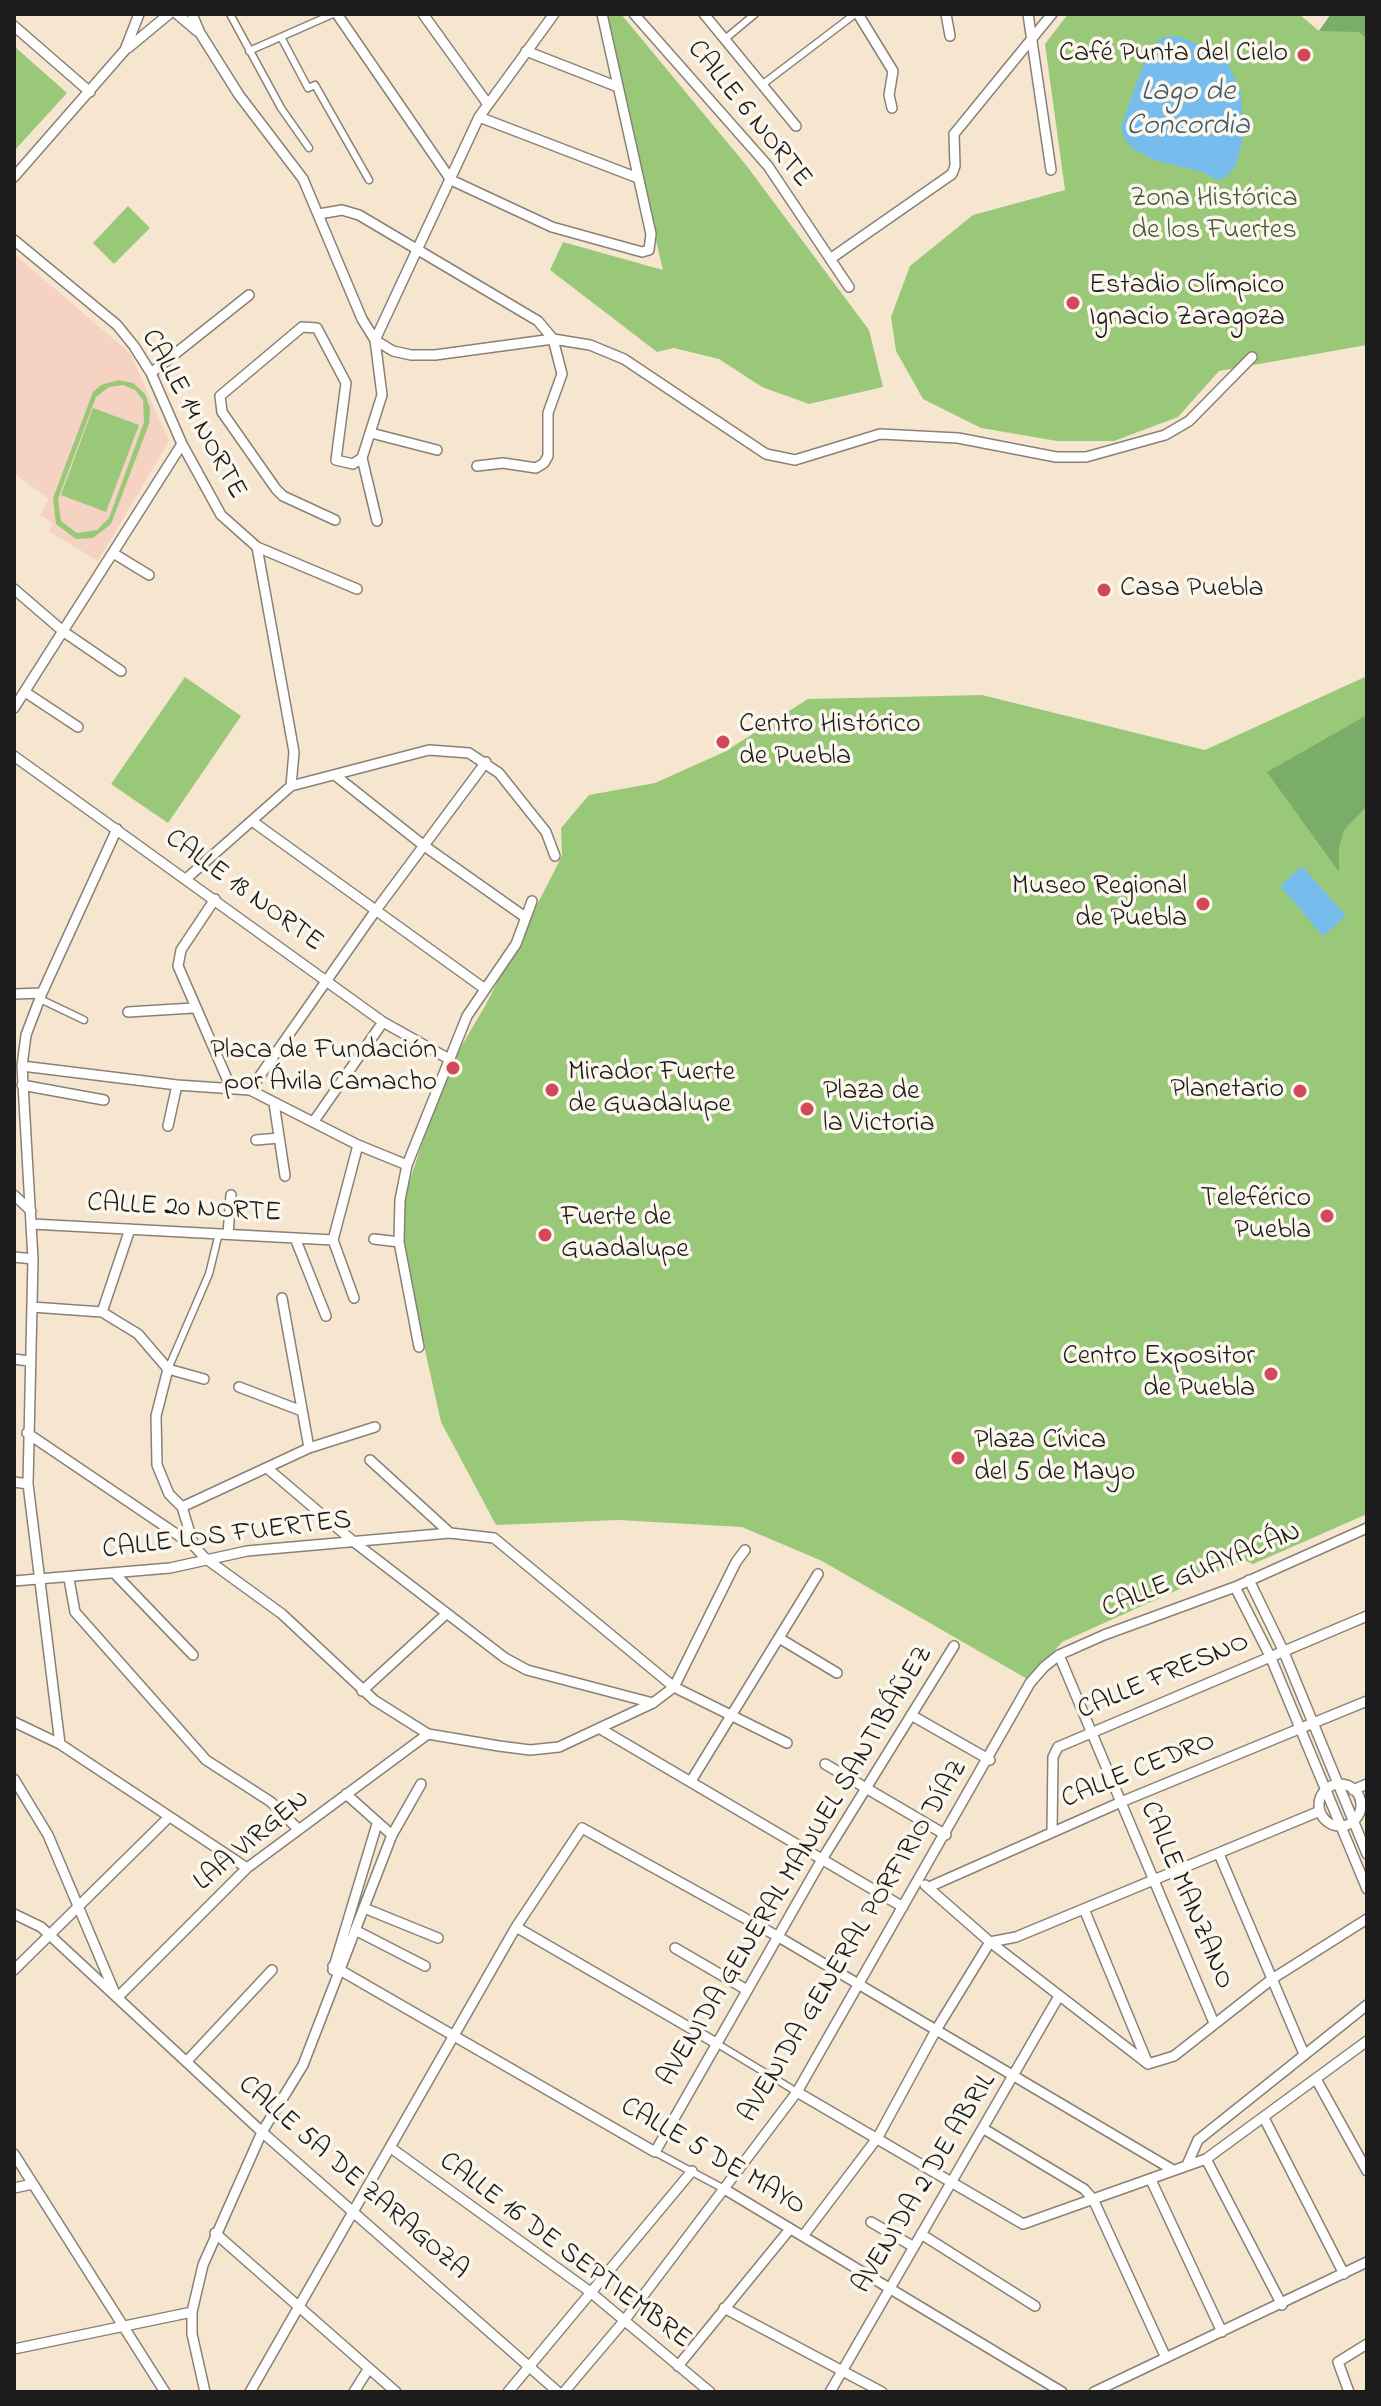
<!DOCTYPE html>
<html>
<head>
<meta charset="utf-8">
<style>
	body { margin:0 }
	#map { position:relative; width:1381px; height:2406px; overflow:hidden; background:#f6e6cf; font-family:"Indie Flower",sans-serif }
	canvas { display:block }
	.frame { position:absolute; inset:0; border:16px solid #1c1c1c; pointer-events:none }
</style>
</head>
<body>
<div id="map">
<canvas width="1381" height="2406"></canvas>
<div class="frame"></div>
</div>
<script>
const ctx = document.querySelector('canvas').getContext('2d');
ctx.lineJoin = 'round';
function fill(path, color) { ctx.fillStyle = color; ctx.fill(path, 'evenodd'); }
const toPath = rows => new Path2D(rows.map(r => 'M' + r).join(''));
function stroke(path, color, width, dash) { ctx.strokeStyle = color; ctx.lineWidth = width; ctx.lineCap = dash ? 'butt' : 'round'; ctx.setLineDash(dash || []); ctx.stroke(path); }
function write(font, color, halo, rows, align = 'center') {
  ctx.font = font + ' "Indie Flower",sans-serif'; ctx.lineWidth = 7; ctx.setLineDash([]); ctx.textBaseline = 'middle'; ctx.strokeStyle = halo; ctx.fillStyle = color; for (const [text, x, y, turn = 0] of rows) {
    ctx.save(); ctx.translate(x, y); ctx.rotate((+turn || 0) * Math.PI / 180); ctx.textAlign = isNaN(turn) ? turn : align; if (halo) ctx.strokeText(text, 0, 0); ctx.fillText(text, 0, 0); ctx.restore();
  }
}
fill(toPath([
	[14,254,130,353,169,441,98,561,49,531,53,523,40,515,49,499,14,473]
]), '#f6d2c3');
fill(toPath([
	[607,14,621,14,746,165,869,330,883,387,809,404,762,387,719,359,674,348,657,352,550,270,563,242,663,270,620,89],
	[1068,14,1299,14,1319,31,1331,14,1367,14,1367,345,1219,371,1178,417,1114,441,1057,441,981,428,923,399,896,351,891,317,910,266,973,215,1065,190,1045,44],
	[14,46,67,93,14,151],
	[128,206,150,228,114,264,93,243],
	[118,380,133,383,145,394,150,408,149,424,111,524,93,538,76,539,56,524,53,498,93,392,101,385],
	[123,385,135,390,143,400,144,422,109,518,97,530,77,533,61,521,58,499,96,397,109,387],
	[93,408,139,425,106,512,61,495],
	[1367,676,1367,1514,1253,1564,1244,1560,1062,1642,1029,1680,822,1561,742,1527,619,1520,496,1525,441,1422,402,1247,406,1192,445,1074,485,1006,562,856,561,828,589,795,655,783,724,752,808,699,982,695,1205,750],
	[185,677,241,716,168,823,111,784]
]), '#99c978');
fill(toPath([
	[1331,14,1367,14,1367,39,1359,32,1319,31],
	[1367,715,1367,806,1344,830,1339,847,1339,872,1267,772]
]), '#7aad68');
fill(toPath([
	[1177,36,1215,51,1227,62,1241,92,1243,137,1236,165,1226,178,1216,180,1203,172,1154,160,1132,148,1124,138,1121,127,1150,46,1164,37],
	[1302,866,1346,916,1323,936,1280,886]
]), '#76bced');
const pedestrian = toPath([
	[230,14,281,108,309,148],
	[281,37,308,88,315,85,369,180],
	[725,39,755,14],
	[249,51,333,14],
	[763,84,855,14],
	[40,999,84,1020],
	[168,1369,209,1274,219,1233],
	[716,2043,797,2092],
	[655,2152,726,2190]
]);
const minor = toPath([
	[177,14,197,31],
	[192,14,200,33,239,95,303,179,362,319,375,340,393,351,411,355,435,355,553,339,590,345,624,359,766,454,795,460,880,434,958,438,1056,457,1086,457,1165,435,1189,421,1252,357],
	[337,14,451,180,552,227,642,252,649,250,651,234,602,14],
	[423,14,487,103],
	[634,14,768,166,849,287],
	[704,14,796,126],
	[858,14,893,71,889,95,892,108],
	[946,14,950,36],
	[1028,14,1051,170],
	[14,26,90,92],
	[128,48,169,14],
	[526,51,618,87],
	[479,117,638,178],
	[14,177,125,50,139,14],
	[319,214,342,210,359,215,538,321,553,339,562,374,548,413,548,456,544,463,536,468,503,463,477,466],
	[14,240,117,325,134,346,151,373,182,444,221,515,257,547,294,752,291,786],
	[830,259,952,174,955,166,954,134,1052,14],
	[151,373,249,295],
	[371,433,437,450],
	[335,520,283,496,276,489,222,412,220,396,302,327,317,328,346,383,336,460,353,464,362,458],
	[377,521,362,458,382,395,375,340,479,117,554,14],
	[257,547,357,589],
	[113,553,149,575],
	[14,589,64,632,121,671],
	[25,692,78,727],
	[14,708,182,444],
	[14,756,383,1022,449,1059],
	[336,776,423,845,525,917],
	[252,821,485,989],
	[187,878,291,786,429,750,469,753,499,773,546,832,555,856],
	[215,899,181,950,178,966,231,1088],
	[14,994,42,993],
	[128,1012,193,1008],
	[22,1066,177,1085,250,1090,358,1145,407,1165],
	[22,1085,104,1100],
	[250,1090,376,910,486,762],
	[274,1103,285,1176],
	[314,1121,383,1022],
	[168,1126,177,1085],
	[256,1140,279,1138],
	[14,1195,31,1211],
	[32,1224,333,1240],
	[228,1234,231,1195],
	[295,1238,326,1316],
	[374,1239,399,1242],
	[333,1240,358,1145],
	[333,1240,354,1298],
	[14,1257,33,1259],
	[282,1298,309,1448],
	[32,1307,102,1312,138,1334,168,1369],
	[102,1312,130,1229],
	[419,1347,399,1242,400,1200,407,1165,467,1016,516,944,532,901],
	[14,1359,29,1361],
	[168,1369,156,1416,157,1465,169,1494,182,1507,194,1546],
	[168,1369,204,1379],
	[239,1387,302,1411],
	[27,1433,194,1546,205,1558,282,1614,374,1700,428,1734,499,1746,530,1750,559,1747,653,1703,674,1687,736,1562,745,1550],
	[370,1460,450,1533],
	[267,1468,354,1542,505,1658,527,1670,653,1703],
	[14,1482,28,1484],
	[182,1507,309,1448,375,1427],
	[116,1575,193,1655],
	[69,1579,75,1612,206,1760,271,1802,298,1829],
	[1249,1580,1283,1650,1367,1854],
	[14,1581,170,1568,247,1551,450,1533,494,1538,674,1687,787,1743],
	[1235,1587,1270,1656,1367,1889],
	[779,1638,837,1673],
	[1059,1655,1214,2023],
	[362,1691,446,1614],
	[911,1715,990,1760],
	[14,1722,60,1744,247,1868],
	[599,1728,903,1907],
	[60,1744,28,1484,33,1259,22,1066,26,1035,42,993,117,829],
	[825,1764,946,1835],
	[14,1779,48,1835,114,1991],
	[691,1781,818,1574],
	'1319 1805a21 21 0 1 1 42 0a21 21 0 1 1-42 0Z',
	[1353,1790,1367,1784],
	[346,1794,392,1835],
	[1052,1832,1053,1757,1058,1747,1367,1616],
	[1219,1854,1304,2054],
	[925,1885,990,1942,1148,2064],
	[929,1887,1121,1802,1367,1701],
	[364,1908,438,1938],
	[1084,1909,1148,2064],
	[14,1914,41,1927,262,2132,558,2392],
	[516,1927,716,2043],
	[355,1930,425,1966],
	[675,1948,747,1990],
	[333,1966,655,2152,821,1861,954,1646],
	[14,1970,168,1818],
	[333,1970,377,1824],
	[118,1997,247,1868,428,1734],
	[187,2061,272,1970],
	[1148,2064,1174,2056,1272,1979,1367,1919],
	[1316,2079,1367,2171],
	[797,2092,1023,2224,1206,2159,1367,2041],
	[1264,2118,1344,2274],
	[984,2129,1084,2189,1093,2199,1166,2358],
	[391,2148,589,2291,710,2392],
	[14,2154,165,2392],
	[1206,2159,1282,2305],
	[1187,2165,1198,2140,1367,2005],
	[1151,2180,1222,2332],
	[14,2188,33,2184],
	[726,2190,1062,2392],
	[871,2222,914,2247],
	[215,2233,396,2392],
	[921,2234,1035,2306],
	[803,2236,878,2137,936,2030,990,1942,1016,1937,1320,1811],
	[724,2308,882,2392],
	[14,2349,192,2312],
	[678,2366,790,2229],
	[205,2392,192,2334,192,2312,203,2265,262,2132,303,2065,392,1835,421,1784],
	[250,2392,516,1927,582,1828,777,1936,1173,2170],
	[354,2392,369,2368],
	[508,2392,692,2171],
	[564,2392,624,2321,797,2092,1030,1683,1044,1667,1059,1655,1104,1635,1235,1587,1367,1528],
	[830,2392,1059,1996],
	[1094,2392,1367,2262],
	[1349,2392,1338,2362,1367,2344]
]);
stroke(pedestrian, '#898176', 9);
stroke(minor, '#898176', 12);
stroke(pedestrian, '#fff', 6);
stroke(minor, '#fff', 9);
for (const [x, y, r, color] of [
	[1304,55,8,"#d1495b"],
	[1073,303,8,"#d1495b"],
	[1104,590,8,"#d1495b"],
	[723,742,8,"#d1495b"],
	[1203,904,8,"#d1495b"],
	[453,1068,8,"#d1495b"],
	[552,1090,8,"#d1495b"],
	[1300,1091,8,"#d1495b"],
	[807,1109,8,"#d1495b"],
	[1327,1216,8,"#d1495b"],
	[545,1235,8,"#d1495b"],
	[1271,1374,8,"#d1495b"],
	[958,1458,8,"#d1495b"]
]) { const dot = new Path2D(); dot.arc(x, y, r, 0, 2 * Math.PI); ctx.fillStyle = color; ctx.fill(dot); stroke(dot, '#fbf7ec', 3); }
write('28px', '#1c1c1c', '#fbf7ec', [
	["Café Punta del Cielo",1288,55,"right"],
	["Estadio Olímpico",1089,287],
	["Ignacio Zaragoza",1089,319],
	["Casa Puebla",1120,590],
	["Centro Histórico",739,726],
	["de Puebla",739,758],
	["Museo Regional",1187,888,"right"],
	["de Puebla",1187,920,"right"],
	["Placa de Fundación",437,1052,"right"],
	["por Ávila Camacho",437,1084,"right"],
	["Mirador Fuerte",568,1074],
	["de Guadalupe",568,1106],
	["Planetario",1284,1091,"right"],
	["Plaza de",823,1093],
	["la Victoria",823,1125],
	["Teleférico",1311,1200,"right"],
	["Puebla",1311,1232,"right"],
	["Fuerte de",561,1219],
	["Guadalupe",561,1251],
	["Centro Expositor",1255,1358,"right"],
	["de Puebla",1255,1390,"right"],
	["Plaza Cívica",974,1442],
	["del 5 de Mayo",974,1474]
], 'left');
write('28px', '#1c1c1c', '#fbf7ec', [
	["CALLE 6 NORTE",748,115,51],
	["CALLE 14 NORTE",192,415,61],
	["CALLE 18 NORTE",243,892,36],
	["CALLE 20 NORTE",184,1210,3],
	["CALLE LOS FUERTES",227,1537,-7],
	["CALLE GUAYACÁN",1202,1572,-22],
	["CALLE FRESNO",1164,1678,-23],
	["CALLE CEDRO",1139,1772,-22],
	["LAA VIRGEN",253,1842,-40],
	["AVENIDA GENERAL MANUEL SANTIBÁÑEZ",797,1867,-59],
	["CALLE MANZANO",1185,1896,67],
	["AVENIDA GENERAL PORFIRIO DÍAZ",855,1942,-59],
	["CALLE 5 DE MAYO",712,2158,30],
	["CALLE 5A DE ZARAGOZA",352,2179,41],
	["AVENIDA 2 DE ABRIL",926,2184,-59],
	["CALLE 16 DE SEPTIEMBRE",564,2252,37]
]);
write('28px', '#48593c', '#fbf7ec', [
	["Zona Histórica",1214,200],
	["de los Fuertes",1214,232]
]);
write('italic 30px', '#405c70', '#fbf7ec', [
	["Lago de",1188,94],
	["Concordia",1188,128]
]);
</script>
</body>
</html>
